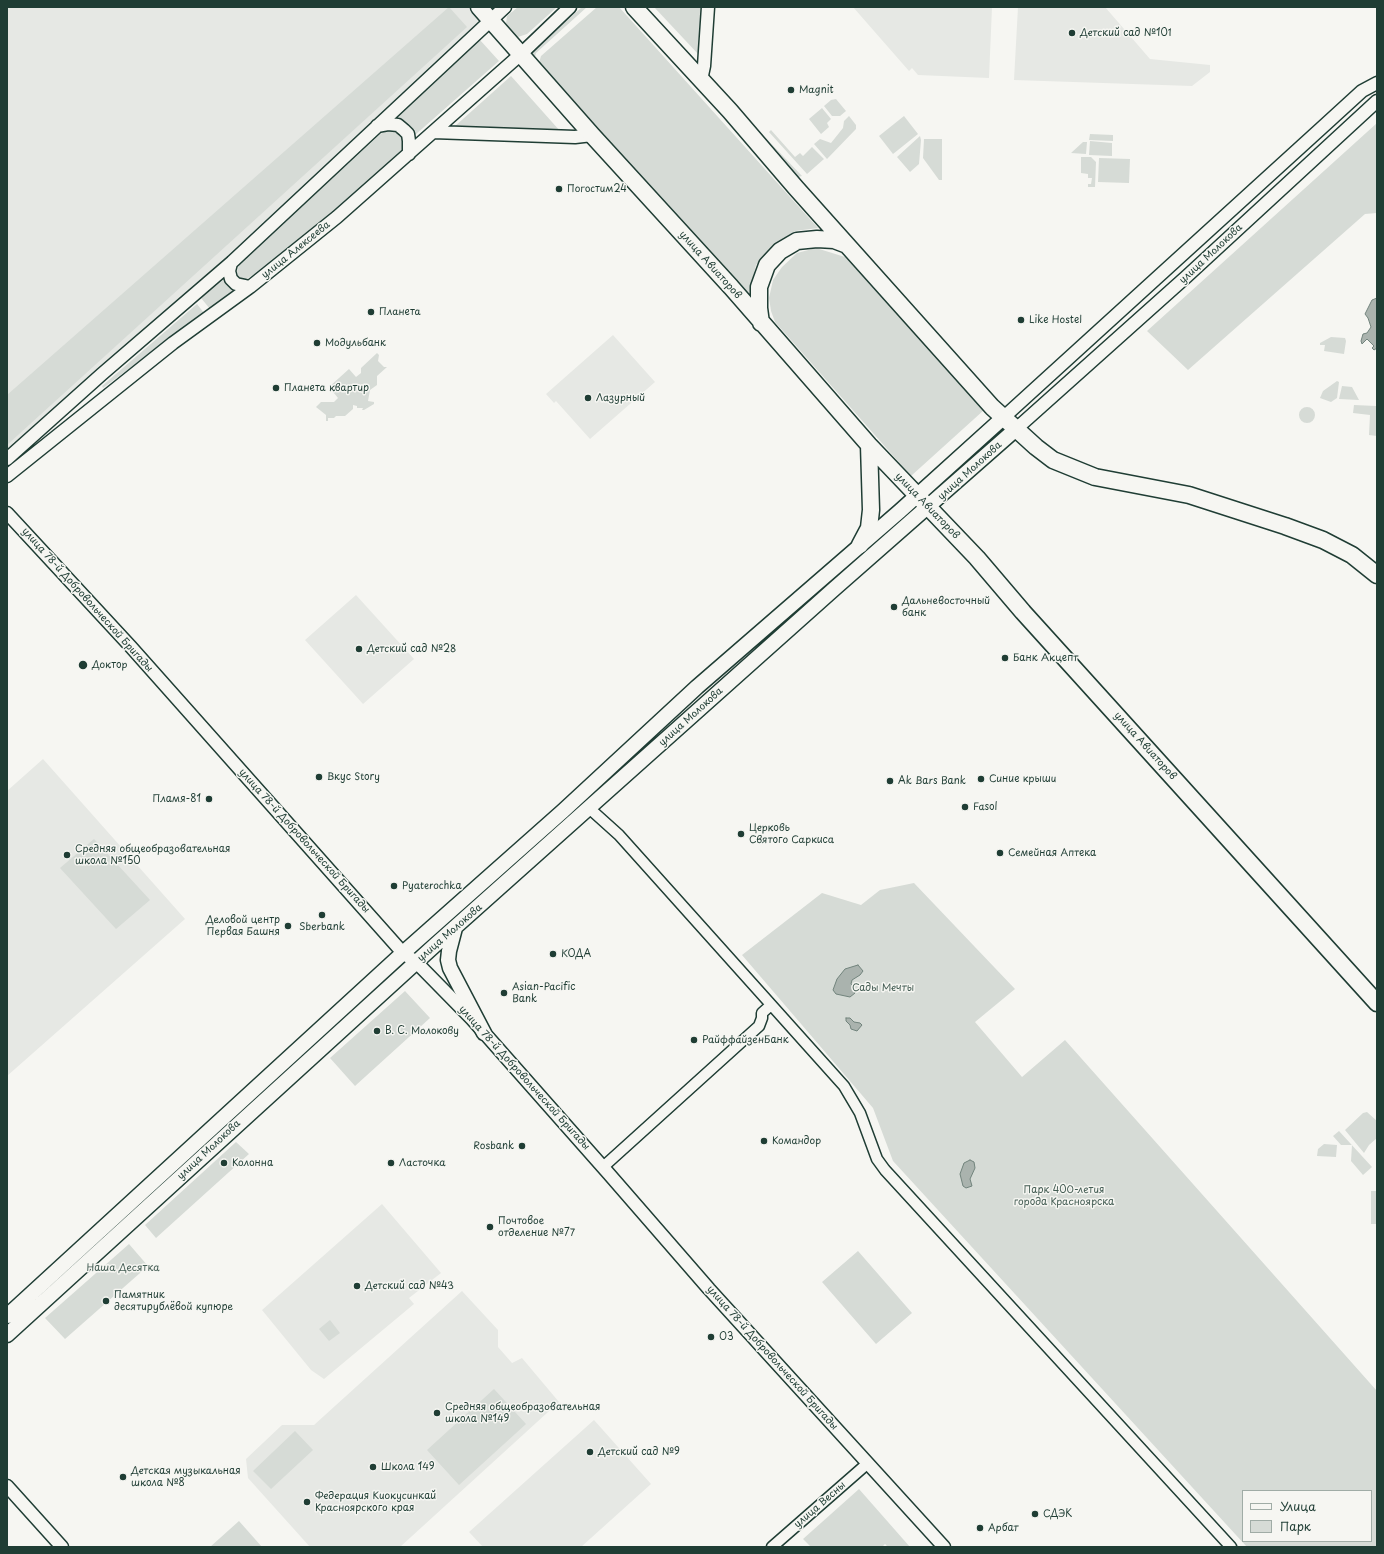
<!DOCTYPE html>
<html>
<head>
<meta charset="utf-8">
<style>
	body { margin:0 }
	#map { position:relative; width:1384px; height:1554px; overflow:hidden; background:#f6f6f2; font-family:"Playpen Sans",sans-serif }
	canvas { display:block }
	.frame { position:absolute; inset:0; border:8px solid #1f3d34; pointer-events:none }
	.legend { position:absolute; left:1242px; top:1490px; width:130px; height:52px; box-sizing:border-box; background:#f6f6f2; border:1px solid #a0aca6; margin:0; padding:5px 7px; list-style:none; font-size:12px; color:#1f3d34 }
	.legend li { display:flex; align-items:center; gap:8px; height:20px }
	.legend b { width:20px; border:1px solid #a0aca6 }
</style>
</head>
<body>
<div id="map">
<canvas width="1384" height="1554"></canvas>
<div class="frame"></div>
<ul class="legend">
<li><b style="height:5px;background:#f6f6f2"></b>Улица</li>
<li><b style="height:11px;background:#d6dbd6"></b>Парк</li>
</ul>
</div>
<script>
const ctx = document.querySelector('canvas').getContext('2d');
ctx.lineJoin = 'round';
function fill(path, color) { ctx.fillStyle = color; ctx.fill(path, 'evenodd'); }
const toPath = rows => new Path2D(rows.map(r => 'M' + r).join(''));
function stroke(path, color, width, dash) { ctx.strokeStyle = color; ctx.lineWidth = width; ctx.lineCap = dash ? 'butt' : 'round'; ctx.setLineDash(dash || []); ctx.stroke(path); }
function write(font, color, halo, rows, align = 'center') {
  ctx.font = font + ' "Playpen Sans",sans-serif'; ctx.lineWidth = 3; ctx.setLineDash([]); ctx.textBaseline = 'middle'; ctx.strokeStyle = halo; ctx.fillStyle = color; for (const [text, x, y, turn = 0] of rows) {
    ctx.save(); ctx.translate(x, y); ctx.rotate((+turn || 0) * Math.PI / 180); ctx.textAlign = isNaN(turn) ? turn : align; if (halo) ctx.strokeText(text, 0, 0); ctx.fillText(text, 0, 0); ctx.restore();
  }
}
fill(toPath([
	[7,7,478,7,491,20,7,459],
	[853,7,992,7,989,78,918,75,912,68,909,71],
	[1018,7,1105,7,1150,59,1210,65,1210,72,1192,86,1014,80],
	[613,335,655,382,590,439,556,401,554,403,546,394],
	[356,595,414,659,363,704,305,640],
	[43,759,185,919,7,1076,7,791],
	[382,1204,441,1273,409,1298,414,1304,324,1379,311,1370,262,1310],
	[462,1291,498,1330,498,1347,512,1363,522,1358,559,1402,400,1547,310,1547,248,1478,246,1459,282,1425,314,1425],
	[594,1420,651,1484,581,1547,483,1547,469,1532]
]), '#e6e8e4');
fill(toPath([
	[449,7,467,27,7,445,7,395],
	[518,7,557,7,527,34,518,37,511,32,506,24,507,16],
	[582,7,587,7,536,53,535,57,531,57,532,52],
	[597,7,619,7,818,228,795,231,772,246,756,265,749,294,539,63,541,56],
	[654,7,702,7,699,55],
	[480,40,499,61,415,135,409,124,396,115],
	[511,76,560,131,454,127],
	[836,99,846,111,840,116,832,116,824,106,831,100],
	[822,108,831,119,827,123,829,127,821,134,809,119],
	[741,112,802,176,798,177,741,115],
	[849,116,856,125,856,129,827,159,814,144,820,139,831,143,843,128,844,121],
	[904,116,918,134,893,154,879,136],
	[1377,123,1377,213,1365,214,1188,370,1147,331],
	[395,128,402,131,405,148,337,209,257,273,244,280,238,276,237,271,240,263,385,130],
	[771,130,795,157,800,153,803,156,812,147,824,159,807,174,769,132],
	[1090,134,1113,135,1113,141,1089,140],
	[920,136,921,140,919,164,910,172,897,157],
	[924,139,942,139,942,180,939,180,923,158],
	[1090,141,1112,143,1112,156,1089,155],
	[1083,142,1087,142,1086,154,1071,153],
	[1081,157,1091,157,1096,162,1095,187,1088,187,1088,184,1091,184,1092,178,1088,178,1088,174,1081,173],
	[1099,158,1130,159,1129,183,1098,182],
	[816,248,845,257,984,410,911,476,775,322,771,311,769,298,773,280,782,267,797,253],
	[227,277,236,288,210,309,201,298],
	[197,304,204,313,103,388,102,386],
	[1331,337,1345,338,1346,341,1344,354,1324,351,1325,345,1320,345,1320,343],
	[377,353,379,355,378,361,384,367,387,367,377,376,377,385,370,390,368,401,374,402,374,404,364,410,362,410,363,408,357,408,357,406,353,405,353,409,345,416,336,416,334,418,328,418,328,421,326,421,326,415,316,407,321,402,334,402,338,398,329,387,349,369,356,377,361,373,361,368],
	[1337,381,1339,382,1337,398,1331,402,1320,398,1323,391],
	[1342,386,1352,387,1359,400,1339,399],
	[1354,405,1376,406,1377,436,1369,435,1370,415,1353,413],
	'1299 415a8 8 0 1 1 16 0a8 8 0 1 1-16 0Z',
	[94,839,150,900,116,929,60,868],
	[914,883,1015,989,975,1022,1022,1077,1065,1040,1377,1391,1377,1547,1247,1547,893,1161,873,1108,742,955,822,893,861,905,880,890],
	[1243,1491,1371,1491,1371,1541,1243,1541],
	[405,991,430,1018,355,1086,330,1058],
	[1367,1112,1377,1121,1377,1138,1369,1145,1364,1153,1345,1130,1363,1113],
	[1339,1131,1372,1167,1363,1175,1351,1161,1352,1145,1341,1145,1333,1136],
	[236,1142,249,1154,156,1238,145,1225],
	[1324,1144,1337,1145,1336,1157,1317,1156,1318,1149],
	[1371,1191,1377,1191,1377,1224,1371,1224],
	[129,1244,148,1266,65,1339,45,1318],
	[858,1251,912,1313,876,1344,822,1282],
	[330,1320,340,1333,329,1341,319,1329],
	[494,1389,526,1424,459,1485,427,1450],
	[295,1431,313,1450,271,1489,253,1471],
	[859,1489,910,1547,888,1547,885,1544,882,1547,811,1547,803,1539],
	[239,1521,262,1547,210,1547]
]), '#d6dbd6');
const water = toPath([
	[1377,298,1377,348,1374,350,1372,348,1374,346,1367,339,1362,344,1361,341,1363,334,1367,333,1371,327,1368,318,1365,314,1372,300,1377,298],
	[858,965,863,971,860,975,852,980,851,984,853,986,855,993,850,997,836,994,833,990,837,979,845,969,858,965],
	[846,1018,850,1018,854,1022,860,1023,862,1025,857,1031,851,1029,850,1025,846,1021,846,1018],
	[970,1160,974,1162,975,1168,970,1179,972,1186,966,1188,963,1186,960,1174,964,1163,970,1160]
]);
fill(water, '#aab3ae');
stroke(water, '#72847d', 1);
const minor = toPath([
	[589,808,619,835,844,1086,860,1113,877,1159,885,1170,1231,1547],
	[603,1167,759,1026,762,1018,762,1013,771,1005],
	[772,1547,868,1463]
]);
const tertiary = toPath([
	[701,80,704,66,708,7],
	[377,126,388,124,398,125,404,130,408,134,409,141,409,154],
	[433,132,575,137,592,135],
	[231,263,229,271,231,279,236,284,250,287],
	[1004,417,1327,123,1362,91,1377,83],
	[1016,429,1186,277,1377,101],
	[7,459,102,374,232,262,505,7],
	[7,476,173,343,250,287,337,217,521,54,570,7],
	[7,513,131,647,403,953,416,962,472,1019,609,1174,709,1289,944,1547],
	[7,1486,62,1547]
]);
const secondary = toPath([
	[455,928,449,951,448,960,450,968,484,1033],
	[7,1316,403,953,563,811,697,687,900,511,1004,417],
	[7,1335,434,946,834,589,1016,429]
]);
const primary = toPath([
	[479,7,592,135,731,287,869,445,977,558,1023,612,1377,1003],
	[634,7,730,111,796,188,992,407,1036,447,1053,460,1095,477,1189,495,1285,526,1323,540,1352,555,1377,575],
	[761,323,759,308,759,287,767,265,780,251,797,241,817,239,834,240,847,245],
	[860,545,869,528,871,510,869,445]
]);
stroke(minor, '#1f3d34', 13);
stroke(tertiary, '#1f3d34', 15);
stroke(secondary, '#1f3d34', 17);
stroke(primary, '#1f3d34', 19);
stroke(minor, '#f6f6f2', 10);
stroke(tertiary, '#f6f6f2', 12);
stroke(secondary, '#f6f6f2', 14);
stroke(primary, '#f6f6f2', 16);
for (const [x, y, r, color] of [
	[1072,33,4,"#1f3d34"],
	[791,90,4,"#1f3d34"],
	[559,189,4,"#1f3d34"],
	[371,312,4,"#1f3d34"],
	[1021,320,4,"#1f3d34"],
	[317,343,4,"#1f3d34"],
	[276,388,4,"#1f3d34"],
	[588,398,4,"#1f3d34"],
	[894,607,4,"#1f3d34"],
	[359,649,4,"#1f3d34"],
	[1005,658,4,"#1f3d34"],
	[83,665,5,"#1f3d34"],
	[319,777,4,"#1f3d34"],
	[981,779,4,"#1f3d34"],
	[890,781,4,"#1f3d34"],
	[209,799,4,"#1f3d34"],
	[965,807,4,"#1f3d34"],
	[741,834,4,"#1f3d34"],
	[1000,853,4,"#1f3d34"],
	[67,855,4,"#1f3d34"],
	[394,886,4,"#1f3d34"],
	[322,915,4,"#1f3d34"],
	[288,926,4,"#1f3d34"],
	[553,954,4,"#1f3d34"],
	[504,993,4,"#1f3d34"],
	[377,1031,4,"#1f3d34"],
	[694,1040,4,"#1f3d34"],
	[764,1141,4,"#1f3d34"],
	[522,1146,4,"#1f3d34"],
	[224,1163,4,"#1f3d34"],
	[391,1163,4,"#1f3d34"],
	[490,1227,4,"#1f3d34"],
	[357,1286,4,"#1f3d34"],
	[106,1301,4,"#1f3d34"],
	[711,1337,4,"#1f3d34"],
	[437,1413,4,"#1f3d34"],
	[590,1452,4,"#1f3d34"],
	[373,1467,4,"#1f3d34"],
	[123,1477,4,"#1f3d34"],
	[307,1502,4,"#1f3d34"],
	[1035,1514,4,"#1f3d34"],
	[980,1528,4,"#1f3d34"]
]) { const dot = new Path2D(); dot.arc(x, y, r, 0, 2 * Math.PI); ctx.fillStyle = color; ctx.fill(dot); stroke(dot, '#f6f6f2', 1.5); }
write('10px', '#1f3d34', '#f6f6f2', [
	["Детский сад №101",1080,33],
	["Magnit",799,90],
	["Погостим24",567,189],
	["Планета",379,312],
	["Like Hostel",1029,320],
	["Модульбанк",325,343],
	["Планета квартир",284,388],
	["Лазурный",596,398],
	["Дальневосточный",902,601],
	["банк",902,613],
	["Детский сад №28",367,649],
	["Банк Акцепт",1013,658],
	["Доктор",92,665],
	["Вкус Story",327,777],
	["Синие крыши",989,779],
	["Ak Bars Bank",898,781],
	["Пламя-81",201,799,"right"],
	["Fasol",973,807],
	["Церковь",749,828],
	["Святого Саркиса",749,840],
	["Средняя общеобразовательная",75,849],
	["школа №150",75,861],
	["Семейная Аптека",1008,853],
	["Pyaterochka",402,886],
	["Деловой центр",280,920,"right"],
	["Первая Башня",280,932,"right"],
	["Sberbank",322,927,"center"],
	["КОДА",561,954],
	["Asian-Pacific",512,987],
	["Bank",512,999],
	["В. С. Молокову",385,1031],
	["РайффайзенБанк",702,1040],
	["Командор",772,1141],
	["Rosbank",514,1146,"right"],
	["Колонна",232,1163],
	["Ласточка",399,1163],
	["Почтовое",498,1221],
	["отделение №77",498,1233],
	["Детский сад №43",365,1286],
	["Памятник",114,1295],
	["десятирублёвой купюре",114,1307],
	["O3",719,1337],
	["Средняя общеобразовательная",445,1407],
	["школа №149",445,1419],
	["Детский сад №9",598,1452],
	["Школа 149",381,1467],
	["Детская музыкальная",131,1471],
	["школа №8",131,1483],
	["Федерация Киокусинкай",315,1496],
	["Красноярского края",315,1508],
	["СДЭК",1043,1514],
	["Арбат",988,1528]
], 'left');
write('10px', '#1f3d34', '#f6f6f2', [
	["улица Алексеева",296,250,-39],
	["улица Молокова",1211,254,-43],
	["улица Авиаторов",710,265,48],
	["улица Молокова",970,471,-42],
	["улица Авиаторов",927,506,46],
	["улица 78-й Добровольческой Бригады",87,600,48],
	["улица Молокова",691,717,-42],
	["улица Авиаторов",1145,746,48],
	["улица 78-й Добровольческой Бригады",304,841,48],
	["улица Молокова",450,933,-41],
	["улица 78-й Добровольческой Бригады",524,1078,48],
	["улица Молокова",209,1150,-43],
	["улица 78-й Добровольческой Бригады",772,1358,48],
	["улица Весны",820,1505,-41]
]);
write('10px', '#445d54', '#f6f6f2', [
	["Сады Мечты",883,988],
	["Парк 400-летия",1064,1190],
	["города Красноярска",1064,1202],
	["Наша Десятка",123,1268]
]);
</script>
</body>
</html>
